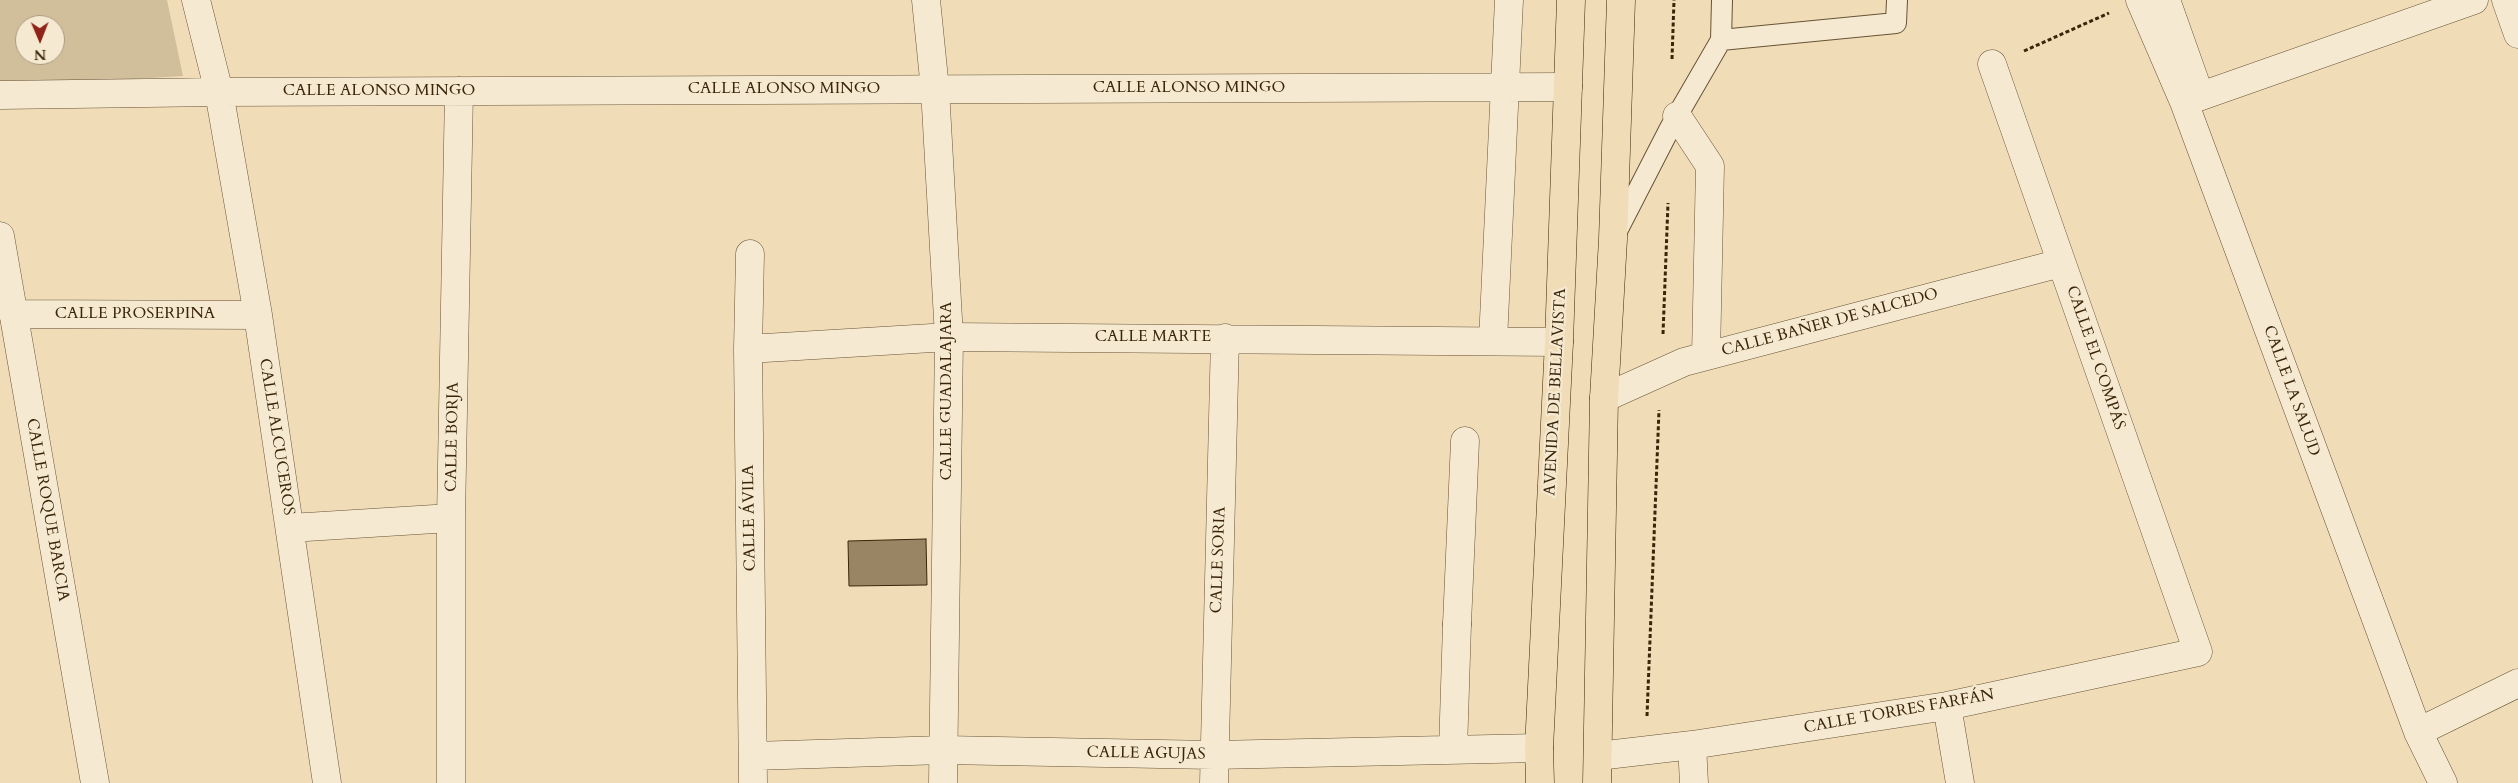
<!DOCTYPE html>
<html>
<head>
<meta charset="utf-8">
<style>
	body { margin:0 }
	#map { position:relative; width:2518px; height:783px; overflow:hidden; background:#f0ddb8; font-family:Cardo,serif }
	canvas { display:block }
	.north { position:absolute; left:15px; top:15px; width:50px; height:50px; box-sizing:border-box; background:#f5e9d1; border:1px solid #aa9b81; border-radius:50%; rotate:179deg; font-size:14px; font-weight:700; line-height:20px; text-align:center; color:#3a2509 }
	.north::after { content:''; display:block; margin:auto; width:18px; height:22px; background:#8f2418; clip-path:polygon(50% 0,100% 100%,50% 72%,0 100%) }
</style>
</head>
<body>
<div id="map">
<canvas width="2518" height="783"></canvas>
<div class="north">N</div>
</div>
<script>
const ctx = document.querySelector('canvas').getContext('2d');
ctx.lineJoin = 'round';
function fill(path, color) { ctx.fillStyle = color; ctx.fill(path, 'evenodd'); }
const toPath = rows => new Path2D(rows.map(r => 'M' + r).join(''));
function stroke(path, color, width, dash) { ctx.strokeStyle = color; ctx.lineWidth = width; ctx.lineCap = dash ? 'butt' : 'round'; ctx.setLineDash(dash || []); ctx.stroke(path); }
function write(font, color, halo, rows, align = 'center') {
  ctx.font = font + ' Cardo,serif'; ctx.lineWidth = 4.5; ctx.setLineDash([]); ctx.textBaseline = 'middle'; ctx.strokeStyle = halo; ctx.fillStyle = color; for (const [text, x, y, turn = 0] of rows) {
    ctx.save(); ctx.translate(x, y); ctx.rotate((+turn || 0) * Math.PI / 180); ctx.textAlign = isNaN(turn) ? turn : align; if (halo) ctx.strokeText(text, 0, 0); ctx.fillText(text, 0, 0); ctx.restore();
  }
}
fill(toPath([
	[0,0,167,0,183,76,0,87],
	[25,25,55,25,55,55,25,55]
]), '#d1be9a');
const building = toPath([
	[926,539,927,585,849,586,848,541,926,539]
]);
fill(building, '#998564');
stroke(building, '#3a2509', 1);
const service = toPath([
	[1721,40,1722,0],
	[1615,235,1670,128,1721,40,1896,23,1897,0]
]);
const pedestrian = toPath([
	[2166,0,2200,96],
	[1457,624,1465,441]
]);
const minor = toPath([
	[196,0,219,92,258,315,327,783],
	[2140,0,2184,102,2418,732,2443,783],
	[2506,0,2518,34],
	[0,95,219,92,1568,87],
	[2184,102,2474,0],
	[1677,116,1710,166,1706,356],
	[0,236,95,783],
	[750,254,748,349,753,783],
	[13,314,258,315],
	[1493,341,1509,0],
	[748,349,949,337,1559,342],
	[1604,398,1684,362,2061,263],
	[290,528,451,518],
	[1947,706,1960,783],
	[2418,732,2518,683],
	[1692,745,1694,783],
	[1453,750,1457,624],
	[753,756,943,750,1214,755,1539,748],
	[1598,756,1692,745,1947,706,2198,652,1992,64],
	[451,783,451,518,459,91],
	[1214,783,1225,338]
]);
const tertiary = toPath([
	[926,0,935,89,949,337,943,783]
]);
const primary = toPath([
	[1540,783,1539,748,1559,342,1571,0],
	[1597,783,1604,398,1613,239,1621,0]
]);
stroke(service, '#685335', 22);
stroke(pedestrian, '#685335', 29);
stroke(minor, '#685335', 29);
stroke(tertiary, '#685335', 29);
stroke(primary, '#3a2509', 29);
stroke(toPath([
	[2024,51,2109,13],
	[1672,59,1674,0],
	[1663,334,1668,203],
	[1647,716,1659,410]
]), '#3a2509', 3, [4, 2.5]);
stroke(service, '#f5e9d1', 20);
stroke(pedestrian, '#f5e9d1', 28);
stroke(minor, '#f5e9d1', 28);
stroke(tertiary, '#f5e9d1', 28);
stroke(primary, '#f0ddb8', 28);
write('16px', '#3a2509', '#f5e9d1', [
	["CALLE ALONSO MINGO",1189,88],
	["CALLE ALONSO MINGO",784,89],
	["CALLE ALONSO MINGO",379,91],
	["CALLE PROSERPINA",135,314],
	["CALLE BAÑER DE SALCEDO",1830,323,-15],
	["CALLE MARTE",1153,337],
	["CALLE EL COMPÁS",2095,358,71],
	["CALLE GUADALAJARA",947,391,-90],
	["CALLE LA SALUD",2291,391,70],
	["AVENIDA DE BELLAVISTA",1556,392,-87],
	["CALLE ALCUCEROS",276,437,81],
	["CALLE BORJA",453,437,-89],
	["CALLE ROQUE BARCIA",47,510,80],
	["CALLE ÁVILA",750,518,-91],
	["CALLE SORIA",1219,560,-88],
	["CALLE TORRES FARFÁN",1899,712,-10],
	["CALLE AGUJAS",1146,754,1]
]);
</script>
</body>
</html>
